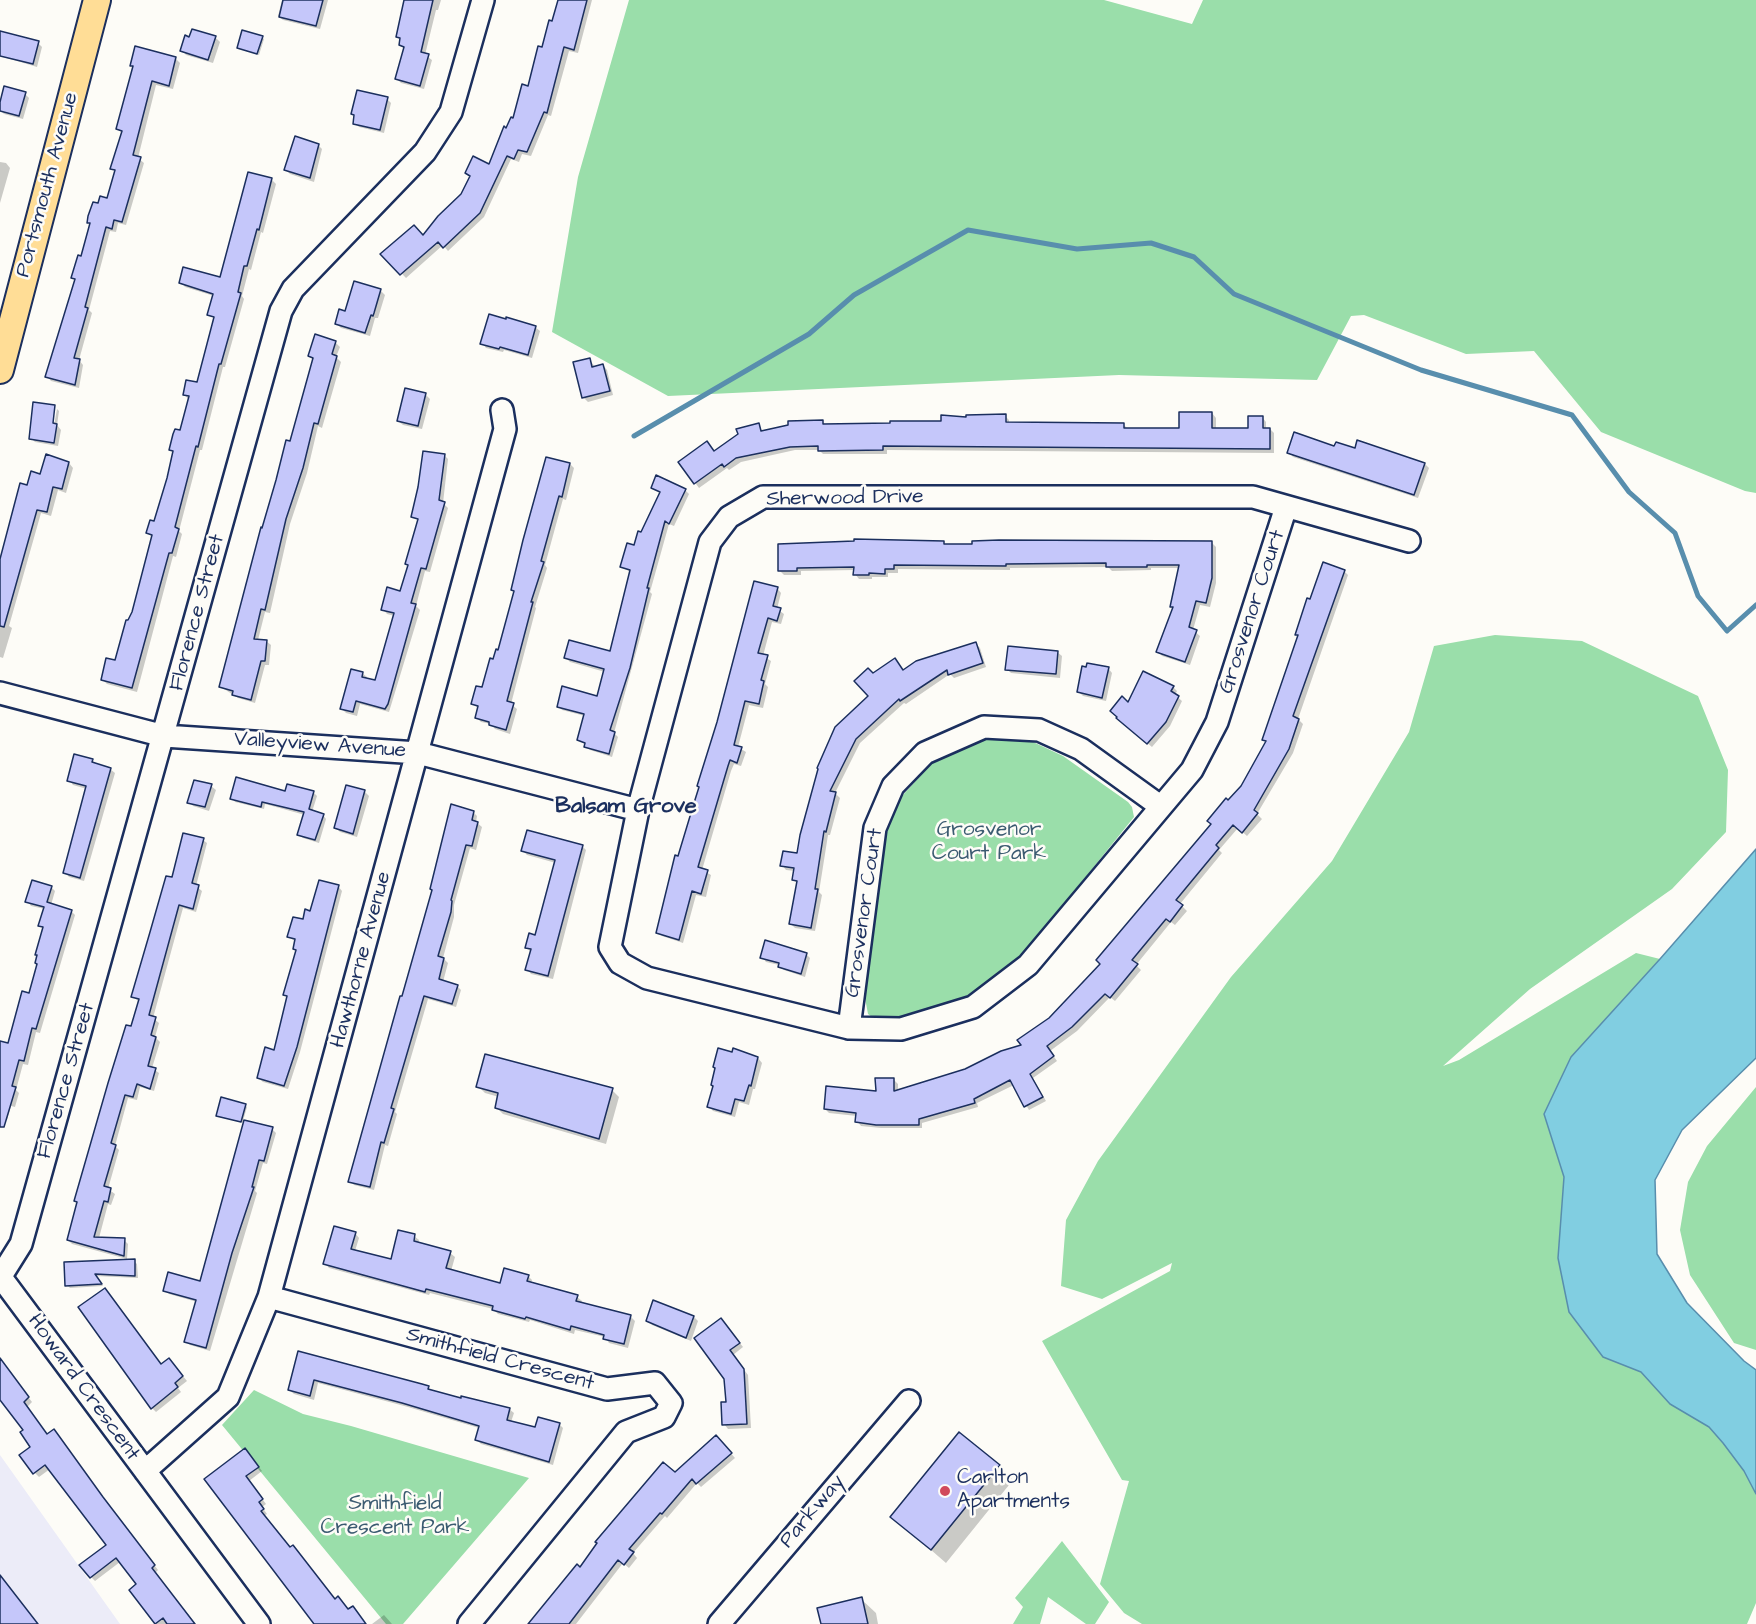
<!DOCTYPE html>
<html>
<head>
<meta charset="utf-8">
<style>
	body { margin:0 }
	canvas { display:block; background:#fdfcf7 }
</style>
</head>
<body>
<canvas width="1756" height="1624"></canvas>
<script>
const ctx = document.querySelector('canvas').getContext('2d');
ctx.lineJoin = 'round';
function fill(path, color) { ctx.fillStyle = color; ctx.fill(path, 'evenodd'); }
const toPath = rows => new Path2D(rows.map(r => 'M' + r).join(''));
function stroke(path, color, width, dash) { ctx.strokeStyle = color; ctx.lineWidth = width; ctx.lineCap = dash ? 'butt' : 'round'; ctx.setLineDash(dash || []); ctx.stroke(path); }
function write(font, color, halo, rows, align = 'center') {
  ctx.font = font + ' "Architects Daughter",sans-serif'; ctx.lineWidth = 5; ctx.setLineDash([]); ctx.textBaseline = 'middle'; ctx.strokeStyle = halo; ctx.fillStyle = color; for (const [text, x, y, turn = 0] of rows) {
    ctx.save(); ctx.translate(x, y); ctx.rotate((+turn || 0) * Math.PI / 180); ctx.textAlign = isNaN(turn) ? turn : align; if (halo) ctx.strokeText(text, 0, 0); ctx.fillText(text, 0, 0); ctx.restore();
  }
}
fill(toPath([
	[0,1455,120,1624,0,1624]
]), '#ececf8');
fill(toPath([
	[629,0,1104,0,1192,24,1203,0,1756,0,1756,493,1745,491,1601,432,1534,351,1466,354,1364,315,1351,316,1317,380,1119,375,668,396,552,332,578,177],
	[1495,635,1582,641,1698,696,1728,770,1726,832,1672,889,1530,989,1443,1066,1459,1060,1636,953,1660,959,1571,1057,1544,1114,1564,1177,1558,1258,1603,1357,1641,1372,1670,1404,1709,1427,1723,1443,1744,1471,1756,1494,1756,1603,1747,1624,1142,1624,1124,1613,1100,1584,1129,1481,1122,1480,1042,1341,1170,1271,1172,1263,1102,1299,1061,1286,1066,1220,1098,1161,1231,977,1332,861,1409,732,1434,646],
	[982,738,1031,741,1063,756,1128,802,1132,807,1134,817,1013,967,981,991,945,1009,914,1018,876,1020,868,1014,865,998,882,849,892,815,902,796,931,764,946,753],
	[1756,1087,1756,1350,1734,1343,1690,1275,1680,1230,1688,1182,1707,1146],
	[254,1390,303,1414,351,1426,529,1478,403,1624,386,1624,222,1425],
	[1062,1541,1109,1602,1095,1624,1086,1624,1048,1597,1040,1624,1013,1624,1023,1607,1015,1598]
]), '#9adeaa');
const water = toPath([
	[1756,849,1756,1058,1682,1130,1655,1180,1657,1254,1687,1303,1744,1361,1756,1370,1756,1494,1744,1471,1723,1443,1709,1427,1670,1404,1641,1372,1603,1357,1569,1312,1558,1258,1564,1177,1544,1114,1571,1057,1660,959,1756,849]
]);
fill(water, '#81cee1');
stroke(water, '#588ead', 1.5);
fill(toPath([
	[282,0,328,0,320,29,283,20,278,16],
	[407,0,441,0,438,10,436,10,425,55,432,60,424,89,401,83,397,79,405,49,400,45,401,41,397,37],
	[559,0,592,0,578,53,569,51,551,116,548,115,531,156,522,154,519,162,511,159,484,217,448,251,443,245,406,278,383,254,424,237,463,195,471,178,467,173,489,166,529,87,553,23],
	[0,30,3,34,38,43,42,47,37,67,0,56],
	[215,37,220,42,213,63,186,55,182,50],
	[262,37,264,39,259,55,239,48],
	[176,59,180,63,173,89,156,85,138,158,144,163,126,225,118,223,116,232,110,231,89,310,92,313,79,360,83,365,79,388,51,381,47,376,76,281,73,278,99,205,108,200,116,172,112,168,122,133,118,129,134,68,132,65],
	[25,94,29,98,23,119,4,114,0,110,0,107],
	[387,99,391,103,384,133,359,127,354,123],
	[318,145,322,149,314,182,290,174,286,170],
	[0,162,6,163,10,168,0,203],
	[250,174,272,180,276,184,263,233,261,232,251,270,249,269,242,296,244,299,225,367,223,367,202,450,200,450,179,531,182,534,176,557,173,556,137,692,107,684,102,679,116,662,133,612,152,537,148,533,155,523,174,453,171,450,181,432,189,400,184,394,199,384,215,319,209,314,214,296,185,287,181,282,221,278],
	[380,290,385,295,378,318,375,318,370,336,341,328,336,323,346,313],
	[535,327,540,331,532,358,504,350,503,352,486,348,482,343],
	[335,342,340,347,336,357,341,362,322,428,318,426,307,473,290,524,270,613,265,612,258,640,266,641,271,645,269,665,265,665,255,703,238,698,221,687,314,360,310,356],
	[590,360,595,367,603,365,607,370,613,395,588,402,583,397],
	[425,394,430,399,422,429,403,425,398,421],
	[34,404,56,408,54,408,50,430,53,431,57,409,59,411,57,425,61,430,58,446,35,442,31,438],
	[1212,413,1216,418,1216,429,1249,429,1262,417,1266,422,1266,429,1270,429,1274,433,1274,453,887,450,887,454,823,454,819,450,795,450,741,462,729,470,727,468,699,488,680,462,715,453,758,424,763,432,822,421,827,426,942,422,1005,416,1009,420,1009,423,1123,424,1128,429,1180,429],
	[1289,452,1425,464,1429,468,1418,498,1293,457],
	[444,455,448,459,443,503,448,508,430,572,425,571,416,606,420,610,389,712,360,704,357,716,346,713,342,709,362,673,367,677,366,680,376,682,395,616,387,614,383,609,401,593,419,521,412,516],
	[69,463,73,468,66,493,58,490,51,516,41,513,9,626,12,628,3,658,0,657,0,568,28,487],
	[570,464,574,468,566,500,563,499,545,565,547,568,535,607,536,608,511,704,517,709,510,734,495,729,491,724,481,722,477,718,479,709,473,704,484,689],
	[652,487,685,490,689,494,674,526,669,524,650,592,652,594,614,733,618,737,612,757,590,750,586,745,579,740,585,716,562,710,558,706,598,697,605,672,570,662,566,658,611,653,631,572,621,567,635,547,661,493],
	[943,543,946,545,1212,543,1216,547,1216,583,1210,607,1200,605,1193,630,1200,636,1190,665,1162,656,1158,651,1174,608,1172,606,1180,568,1151,568,1151,570,1112,571,1108,567,1010,568,1010,570,898,569,898,573,888,573,888,577,872,577,872,579,859,579,855,574,855,570,801,571,801,575,784,575,780,571],
	[1344,571,1348,575,1298,719,1303,724,1293,753,1257,814,1262,819,1247,836,1238,828,1219,850,1222,853,1180,904,1187,911,1175,925,1171,922,1136,965,1141,970,1115,1001,1110,997,1077,1031,1050,1051,1057,1061,1033,1078,1046,1101,1029,1110,1014,1085,977,1103,978,1107,922,1123,922,1128,881,1128,861,1126,857,1121,857,1116,829,1113,825,1109,877,1093,893,1079,898,1084,898,1092,966,1071,1023,1046,1102,964,1242,786,1267,742,1264,739,1299,636,1297,634,1311,601],
	[777,588,781,593,777,609,784,614,781,624,772,622,763,656,771,661,765,684,768,687,763,708,749,705,738,747,746,752,741,766,734,764,731,771,702,870,711,875,706,897,696,895,683,943,662,936,658,932,700,787],
	[976,644,980,648,986,667,954,678,950,674,906,704,904,703,860,743,835,793,840,798,830,835,828,835,819,892,822,895,815,931,795,928,791,924,798,884,794,880,795,871,786,870,782,865,798,855,870,696,873,675,903,672],
	[1057,652,1062,656,1060,678,1011,673,1007,669],
	[1108,668,1112,673,1106,701,1083,696,1078,691],
	[1173,687,1177,691,1175,695,1182,701,1170,726,1152,747,1122,722,1129,704],
	[92,760,97,765,110,769,115,773,84,881,69,877,65,872,87,789,73,785,69,780],
	[211,786,216,790,209,811,193,806,189,802],
	[313,792,317,796,312,812,323,815,326,819,319,843,303,838,299,835,305,815,265,804,264,809,235,802,232,798],
	[365,792,369,796,357,837,340,832,336,828],
	[473,812,477,816,476,822,482,827,476,850,470,848,454,905,454,917,443,958,448,963,443,982,457,986,461,990,456,1007,428,999,395,1112,397,1114,388,1146,385,1145,374,1190,354,1185,350,1181,433,891],
	[203,840,207,843,196,886,202,891,196,912,183,908,153,1018,159,1023,155,1037,160,1042,152,1068,159,1073,154,1091,140,1087,137,1100,128,1098,115,1146,119,1150,108,1189,115,1194,111,1205,108,1204,99,1238,124,1240,128,1244,127,1259,72,1244,68,1240,78,1204,75,1200,140,1002,133,997,173,879],
	[582,846,586,850,553,979,531,974,527,969,532,953,527,948,536,937,556,863,527,855,523,851],
	[338,886,342,891,300,1052,288,1089,263,1082,258,1078,275,1051,288,998,285,995,297,952,294,949,296,942,289,937],
	[51,887,55,891,51,905,71,911,75,915,40,1033,36,1032,28,1065,23,1064,16,1090,19,1093,15,1107,11,1106,7,1120,0,1118,0,1049,9,1044,30,995,39,965,44,929,40,925,45,909,31,906,27,901],
	[806,954,810,958,805,977,784,970,779,965,766,962,762,957],
	[758,1058,762,1063,755,1089,753,1089,749,1105,739,1102,735,1117,713,1111,709,1106,717,1069],
	[478,1086,612,1090,619,1097,606,1144,503,1114,496,1107,499,1097,485,1093],
	[245,1105,247,1107,243,1121,272,1129,276,1133,267,1164,263,1163,255,1191,257,1193,210,1351,190,1345,186,1341,197,1302,169,1294,165,1290,201,1283,245,1123,218,1115],
	[355,1233,359,1238,355,1251,392,1260,414,1236,419,1240,418,1244,450,1253,455,1257,451,1271,501,1285,528,1276,532,1280,531,1283,577,1297,582,1301,581,1304,630,1316,635,1321,628,1348,609,1343,605,1337,575,1330,574,1334,530,1320,529,1322,498,1314,493,1309,430,1293,429,1295,329,1268,325,1263],
	[134,1261,137,1264,138,1278,95,1276,103,1286,70,1288,67,1285,66,1264],
	[694,1317,698,1321,691,1341,652,1325,648,1320],
	[725,1324,743,1347,733,1355,748,1375,751,1428,728,1429,724,1424,727,1403],
	[299,1353,428,1388,431,1391,462,1400,509,1409,514,1413,511,1422,536,1429,559,1424,563,1428,553,1465,481,1444,476,1439,479,1428,408,1407,318,1383,314,1400,294,1394,289,1390],
	[0,1361,32,1402,27,1407,48,1436,107,1503,158,1570,155,1573,196,1624,157,1624,131,1590,138,1585,120,1562,95,1581,91,1577,108,1545,50,1469,39,1477,35,1473,32,1447,25,1430,0,1397],
	[173,1364,187,1381,178,1388,181,1392,156,1412,152,1408,162,1365],
	[720,1441,735,1458,701,1487,697,1483,667,1518,665,1516,633,1553,637,1558,629,1568,623,1563,576,1624,531,1624,581,1569,675,1474],
	[249,1454,262,1471,249,1481,266,1504,262,1507,267,1514,264,1516,291,1549,293,1547,297,1551,335,1600,365,1624,316,1624,206,1480],
	[999,1466,1013,1480,946,1563,892,1516],
	[861,1599,876,1613,878,1624,822,1624],
	[384,1615,392,1624,372,1624]
]), '#0003');
stroke(toPath([
	[634,436,809,334,854,295,968,230,1077,249,1151,243,1194,257,1234,294,1421,370,1572,415,1629,492,1675,533,1698,596,1727,631,1756,605]
]), '#588ead', 5);
const building = toPath([
	[283,0,323,0,316,26,279,17,283,0],
	[404,0,433,0,421,52,429,54,420,86,395,79,404,47,399,45,400,38,396,37,404,0],
	[558,0,587,0,574,50,564,47,547,113,544,112,527,152,518,150,514,159,507,156,480,213,443,248,438,242,400,275,380,254,414,225,423,235,438,216,461,194,470,176,465,173,473,156,489,164,504,126,506,128,511,117,513,118,522,84,528,86,538,46,542,47,549,20,552,21,558,0],
	[192,29,216,36,208,60,180,51,185,35,189,37,192,29],
	[242,30,263,36,257,54,237,48,242,30],
	[0,31,39,41,33,64,0,56,0,31],
	[135,46,176,57,169,86,152,81,133,155,141,157,122,222,114,220,112,229,106,227,85,307,88,308,74,358,80,359,75,385,45,377,75,279,71,278,78,255,81,256,90,223,87,223,88,216,93,202,98,203,100,196,107,198,115,170,110,169,122,131,116,129,133,66,130,66,135,46],
	[4,86,26,92,19,116,0,111,0,102,4,86],
	[357,90,388,97,380,130,353,124,354,115,351,114,357,90],
	[295,136,319,144,310,178,284,170,295,136],
	[248,172,272,178,259,230,257,229,247,266,244,266,238,292,241,293,221,364,219,364,198,447,196,446,175,527,179,529,172,553,169,553,132,688,101,680,106,658,115,660,126,620,128,620,132,612,152,535,146,533,150,520,154,521,167,478,173,451,169,450,173,434,175,429,180,430,189,396,183,395,186,380,197,382,214,317,207,315,213,294,179,283,183,267,220,277,248,172],
	[354,281,381,289,374,313,373,316,371,315,365,333,335,324,339,309,345,311,354,281],
	[489,314,506,319,506,317,536,326,528,355,500,347,499,349,480,344,489,314],
	[315,334,336,341,332,354,337,356,318,424,314,423,303,468,286,519,265,610,261,609,254,639,267,640,265,661,261,661,251,700,232,695,233,691,219,687,261,527,262,528,276,480,286,440,290,441,313,358,308,356,315,334],
	[590,358,592,367,603,364,610,391,582,398,573,362,590,358],
	[405,388,426,393,418,426,397,421,405,388],
	[33,402,55,405,53,423,57,424,54,443,29,439,33,402],
	[1179,412,1212,412,1212,428,1248,428,1248,416,1263,416,1263,428,1270,428,1270,449,883,446,883,450,818,451,818,446,790,447,736,458,724,467,722,464,694,484,678,462,707,441,714,451,738,434,736,429,759,423,761,431,788,425,788,421,823,420,823,424,890,423,890,421,941,421,941,415,966,417,966,415,1006,414,1006,422,1124,423,1124,428,1179,428,1179,412],
	[1294,432,1334,446,1336,442,1355,448,1357,440,1425,463,1414,495,1287,453,1294,432],
	[423,451,445,454,439,500,445,502,426,569,421,568,411,603,416,604,388,704,385,709,356,701,353,712,340,709,351,669,363,672,362,677,375,680,394,613,381,610,387,587,400,591,408,565,405,564,418,519,411,517,418,487,423,451],
	[46,454,69,462,62,489,53,487,47,512,37,510,4,627,0,626,0,559,20,483,27,485,31,471,40,474,46,454],
	[546,457,570,463,562,497,559,496,541,561,544,562,531,602,533,602,507,701,514,703,506,730,489,725,489,722,475,718,478,706,471,704,476,686,482,687,490,658,493,659,496,649,498,650,514,591,511,590,523,540,546,457],
	[656,475,686,489,669,524,665,521,647,588,649,588,630,668,610,730,615,732,609,754,584,747,585,743,577,740,584,714,557,707,562,686,597,696,604,669,564,658,569,640,610,651,630,570,620,567,627,543,634,545,638,531,641,532,660,492,651,488,656,475],
	[854,539,944,541,944,544,972,544,972,541,999,540,1212,541,1212,578,1206,603,1196,601,1189,627,1197,630,1185,662,1156,652,1173,607,1170,607,1179,565,1147,565,1147,567,1106,567,1106,563,1006,564,1006,566,894,565,894,569,885,569,885,574,869,573,869,575,853,575,854,567,797,568,797,571,778,571,778,544,854,541,854,539],
	[1323,562,1345,570,1293,716,1299,719,1289,749,1254,810,1258,813,1242,833,1233,825,1216,845,1219,848,1176,900,1183,905,1170,922,1166,919,1132,960,1138,964,1110,998,1105,994,1072,1027,1047,1046,1054,1056,1030,1074,1043,1097,1024,1107,1010,1080,974,1099,975,1103,919,1119,919,1125,876,1125,855,1122,856,1113,824,1109,826,1086,876,1091,875,1078,894,1078,894,1091,965,1069,1001,1051,1021,1045,1017,1040,1049,1018,1100,964,1096,960,1211,824,1207,821,1226,798,1228,800,1241,786,1266,741,1262,740,1298,635,1295,635,1307,598,1310,599,1323,562],
	[754,581,778,587,773,606,781,608,777,621,768,618,758,653,768,655,761,680,764,681,759,704,745,701,734,745,742,747,737,763,730,760,728,766,698,867,708,870,701,894,692,891,679,940,656,933,675,855,678,856,694,803,699,787,697,786,717,722,754,581],
	[976,642,983,663,948,675,947,670,900,701,899,699,856,739,830,791,836,792,826,832,824,831,815,889,818,889,811,928,789,924,797,881,792,880,794,868,780,866,783,851,797,853,800,835,818,769,817,768,835,727,868,696,854,681,868,668,873,673,895,658,903,670,916,661,976,642],
	[1008,646,1058,651,1056,674,1005,670,1008,646],
	[1087,663,1109,667,1102,698,1077,692,1082,666,1086,667,1087,663],
	[1143,671,1174,686,1171,691,1179,696,1166,722,1147,744,1116,718,1117,717,1110,711,1122,696,1128,702,1143,671],
	[74,754,93,759,92,762,111,768,80,878,63,873,86,786,67,781,74,754],
	[236,777,285,791,287,784,314,791,309,809,324,814,315,840,297,835,304,812,262,802,261,807,230,799,236,777],
	[194,780,212,784,205,807,187,803,194,780],
	[346,785,365,790,353,834,334,828,346,785],
	[451,804,474,811,472,820,478,822,472,846,466,845,451,900,452,901,451,912,438,956,444,958,439,979,458,985,452,1004,424,996,391,1108,394,1109,384,1143,381,1142,370,1187,348,1182,400,996,402,996,432,890,430,889,451,804],
	[527,830,583,845,548,976,525,970,531,949,525,948,529,933,535,935,555,860,521,851,527,830],
	[183,833,204,838,192,883,199,885,193,909,179,905,149,1015,156,1017,151,1035,156,1037,148,1066,156,1068,150,1089,137,1084,133,1097,125,1095,111,1143,116,1145,104,1186,111,1188,108,1202,104,1201,94,1237,125,1238,124,1256,67,1240,77,1202,74,1201,108,1083,126,1025,131,1026,139,999,131,997,150,932,166,876,172,877,183,833],
	[32,880,52,886,47,902,72,910,36,1029,32,1028,24,1061,19,1060,12,1086,16,1087,4,1127,0,1127,0,1041,8,1043,22,991,29,993,37,964,35,963,37,955,35,955,43,927,38,926,44,907,25,902,32,880],
	[319,880,339,885,297,1047,284,1086,257,1078,265,1047,274,1050,287,996,283,995,296,950,293,949,295,939,287,937,293,917,303,919,305,909,310,911,319,880],
	[765,940,807,953,801,974,778,967,779,963,760,958,765,940],
	[718,1048,732,1052,733,1048,758,1057,751,1086,749,1085,744,1101,735,1099,731,1114,707,1107,713,1086,711,1085,715,1068,713,1067,718,1048],
	[485,1054,613,1088,599,1139,495,1108,498,1093,476,1087,485,1054],
	[221,1097,246,1104,241,1122,216,1116,221,1097],
	[244,1120,273,1127,264,1161,259,1160,252,1187,254,1187,232,1253,206,1348,184,1342,196,1300,163,1291,168,1272,200,1281,244,1120],
	[334,1226,356,1232,351,1249,391,1259,398,1230,415,1234,414,1241,451,1251,446,1268,500,1283,504,1268,529,1275,527,1281,578,1295,576,1301,631,1315,624,1344,603,1339,604,1335,571,1326,570,1330,526,1317,525,1319,492,1310,493,1306,426,1289,425,1292,323,1264,334,1226],
	[135,1259,135,1276,95,1274,102,1284,65,1286,64,1262,135,1259],
	[105,1288,161,1364,169,1358,183,1376,175,1383,178,1387,151,1409,78,1307,105,1288],
	[653,1300,694,1316,686,1338,646,1321,653,1300],
	[721,1318,740,1343,730,1350,744,1369,747,1424,722,1425,721,1402,726,1402,724,1379,694,1338,721,1318],
	[298,1351,422,1384,429,1386,428,1389,461,1398,461,1396,510,1408,507,1420,535,1427,538,1417,560,1423,549,1462,475,1440,479,1426,402,1403,314,1380,310,1396,288,1390,298,1351],
	[0,1358,29,1397,24,1402,47,1434,54,1429,103,1497,155,1565,152,1568,195,1624,167,1624,163,1618,155,1624,129,1590,136,1584,116,1558,90,1578,79,1565,106,1545,45,1465,33,1474,19,1455,30,1447,20,1432,23,1430,0,1400,0,1358],
	[959,1432,1000,1465,931,1550,890,1517,959,1432],
	[716,1435,732,1453,696,1484,692,1479,662,1514,660,1513,629,1549,634,1552,624,1565,618,1560,569,1624,528,1624,577,1564,580,1567,597,1543,595,1542,663,1462,675,1472,716,1435],
	[245,1448,259,1467,246,1476,263,1499,259,1502,264,1509,261,1511,290,1547,293,1545,335,1599,338,1596,348,1609,353,1606,366,1624,314,1624,204,1479,245,1448],
	[0,1575,38,1624,0,1624,0,1575],
	[862,1597,868,1624,821,1624,817,1608,862,1597]
]);
fill(building, '#c5c7fa');
stroke(building, '#1b2f5e', 1.5);
const minor = toPath([
	[1286,507,1217,722,1192,770,1028,965,973,1007,901,1029,849,1028,647,978,620,963,610,947,638,810,710,542,729,517,763,497,1253,497,1409,541],
	[0,693,164,736,418,753,638,810],
	[849,1028,875,828,893,786,925,753,984,727,1039,730,1081,749,1160,806],
	[0,1276,259,1624],
	[1,1276,21,1244,281,311,293,289,425,152,451,112,483,0],
	[269,1297,607,1389,655,1383,671,1403,664,1417,626,1432,469,1624],
	[145,1471,228,1397,269,1297,505,429,502,410],
	[719,1624,909,1401]
]);
const major = toPath([
	[0,370,97,0]
]);
stroke(minor, '#1b2f5e', 26);
stroke(major, '#1b2f5e', 30);
stroke(minor, '#fdfcf7', 21);
stroke(major, '#ffdd96', 26);
for (const [x, y, r, color] of [
	[945,1491,6,"#d1495b"]
]) { const dot = new Path2D(); dot.arc(x, y, r, 0, 2 * Math.PI); ctx.fillStyle = color; ctx.fill(dot); stroke(dot, '#fdfcf7', 2); }
write('21px', '#1b2f5e', '#fdfcf7', [
	["Portsmouth Avenue",48,185,-75],
	["Sherwood Drive",845,499,-1],
	["Grosvenor Court",1253,612,-72],
	["Florence Street",198,613,-75],
	["Valleyview Avenue",320,746,4],
	["Grosvenor Court",865,913,-82],
	["Hawthorne Avenue",362,960,-75],
	["Florence Street",67,1081,-74],
	["Smithfield Crescent",500,1360,15],
	["Howard Crescent",83,1388,54],
	["Parkway",813,1512,-50]
]);
write('21px', '#3b5b71', '#fdfcf7', [
	["Grosvenor",989,831],
	["Court Park",989,855],
	["Smithfield",395,1505],
	["Crescent Park",395,1529]
]);
write('21px', '#1b2f5e', '#fdfcf7', [
	["Carlton",957,1479],
	["Apartments",957,1503]
], 'left');
write('bold 22px', '#1b2f5e', '#fdfcf7', [
	["Balsam Grove",626,807]
]);
</script>
</body>
</html>
